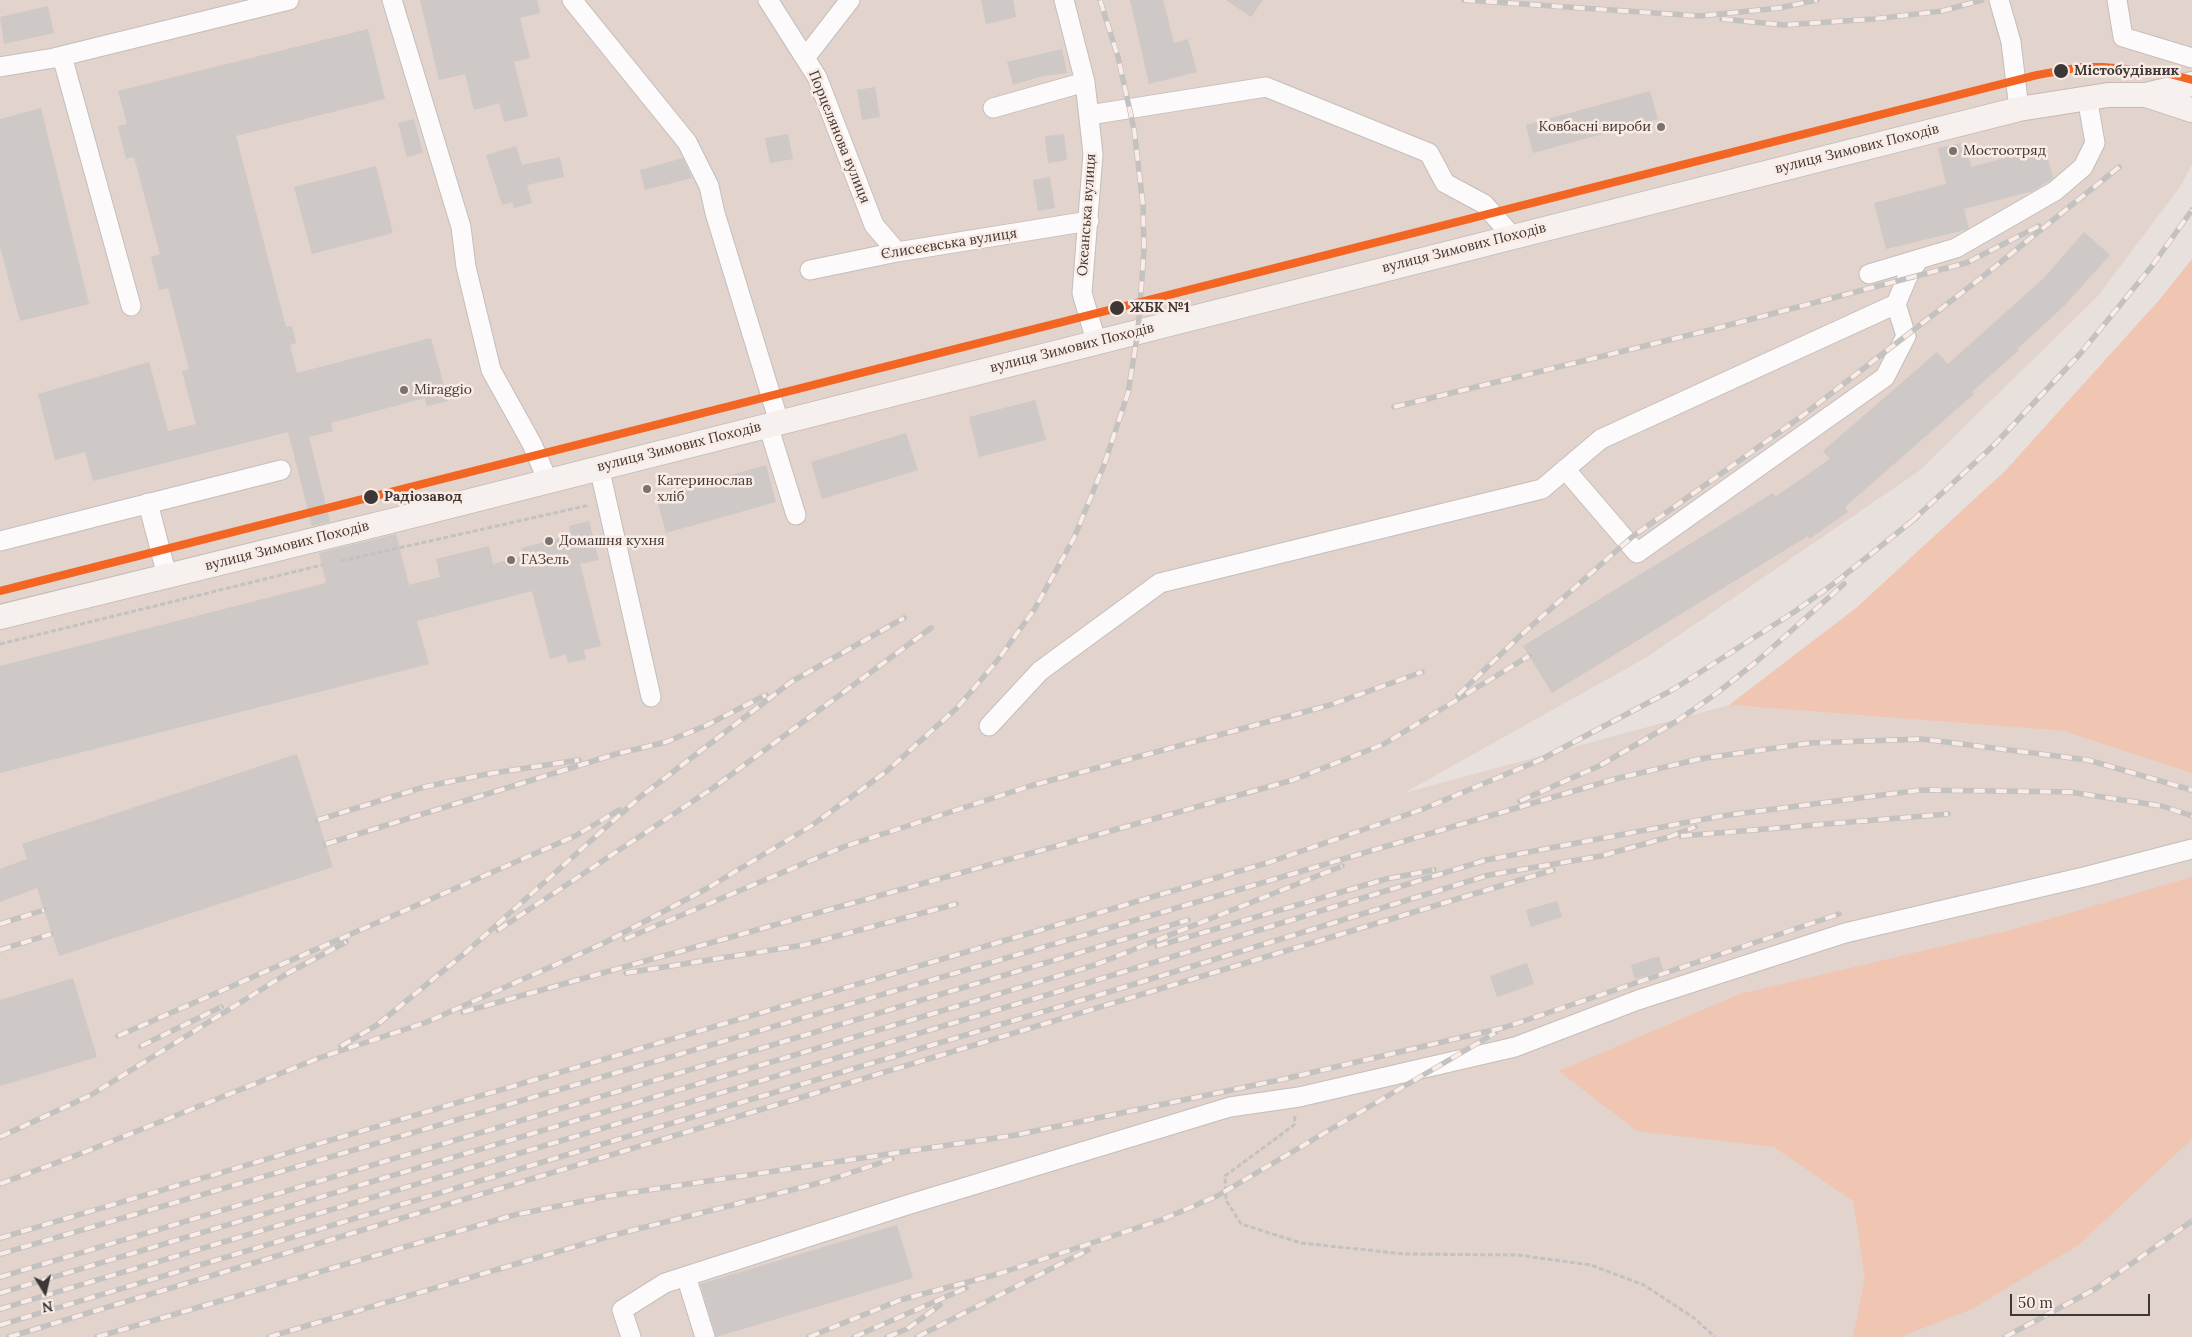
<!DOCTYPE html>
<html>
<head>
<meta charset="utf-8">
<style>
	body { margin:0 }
	#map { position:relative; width:2192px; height:1337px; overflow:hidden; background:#e8e0dc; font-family:Lora,serif }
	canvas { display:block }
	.north { position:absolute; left:20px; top:1267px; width:50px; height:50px; -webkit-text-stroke:4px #faebe5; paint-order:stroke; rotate:171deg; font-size:14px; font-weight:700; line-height:20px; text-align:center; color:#3d3735 }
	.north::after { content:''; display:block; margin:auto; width:18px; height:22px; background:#3d3735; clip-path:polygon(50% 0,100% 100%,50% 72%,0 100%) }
	.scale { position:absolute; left:2010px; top:1294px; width:140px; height:22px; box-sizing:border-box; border:2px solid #3d3735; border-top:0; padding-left:6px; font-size:15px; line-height:18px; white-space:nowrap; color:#3d3735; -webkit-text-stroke:4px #faebe5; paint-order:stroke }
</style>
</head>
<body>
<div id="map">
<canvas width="2192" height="1337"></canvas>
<div class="north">N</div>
<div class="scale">50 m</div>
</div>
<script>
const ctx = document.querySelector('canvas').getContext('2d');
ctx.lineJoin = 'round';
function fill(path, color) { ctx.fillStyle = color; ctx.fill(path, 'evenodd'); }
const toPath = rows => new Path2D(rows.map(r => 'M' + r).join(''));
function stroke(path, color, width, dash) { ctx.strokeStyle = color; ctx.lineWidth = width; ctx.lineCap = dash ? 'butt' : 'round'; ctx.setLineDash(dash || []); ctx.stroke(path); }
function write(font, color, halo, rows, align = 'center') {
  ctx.font = font + ' Lora,serif'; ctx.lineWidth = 5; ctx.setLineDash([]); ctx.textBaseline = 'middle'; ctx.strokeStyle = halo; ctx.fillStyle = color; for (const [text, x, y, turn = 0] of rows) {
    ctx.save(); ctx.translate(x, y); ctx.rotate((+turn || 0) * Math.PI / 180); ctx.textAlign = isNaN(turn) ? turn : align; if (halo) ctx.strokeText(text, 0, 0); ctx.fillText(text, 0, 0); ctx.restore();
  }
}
fill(toPath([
	[0,0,2192,0,2192,164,2180,187,2097,297,1919,471,1647,657,1404,793,1729,705,2064,731,2192,752,2192,1337,0,1337]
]), '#e2d3cc');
fill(toPath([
	[2192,259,2192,773,2064,731,1729,705,1856,608,2005,471,2160,299],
	[2192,877,2192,1139,2078,1245,1972,1309,1900,1337,1853,1337,1865,1278,1853,1201,1774,1147,1637,1131,1559,1071,1740,994,2015,929]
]), '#f0c5b2');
fill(toPath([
	[420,0,537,0,540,13,520,18,530,58,514,62,528,116,504,122,499,103,474,110,465,74,439,80],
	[981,0,1013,0,1016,17,986,24],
	[1130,0,1163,0,1174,43,1188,39,1197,72,1149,84],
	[1226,0,1263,0,1251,17],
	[48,6,54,33,4,44,0,17],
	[368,29,385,99,236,136,286,327,292,326,296,343,290,345,297,373,431,338,448,401,427,406,425,398,331,423,333,431,309,437,330,522,312,526,288,432,93,481,85,452,55,460,38,394,149,362,168,431,196,424,182,371,189,369,168,288,159,290,151,257,160,254,134,157,126,159,118,126,127,124,118,91],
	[1062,49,1067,73,1043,76,1013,85,1007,62],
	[875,87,880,117,862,120,857,90],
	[1650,91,1658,119,1533,153,1526,125],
	[41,108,89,304,20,321,0,247,0,119],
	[414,119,423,153,407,157,398,123],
	[788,134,793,159,770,163,765,138],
	[1064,134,1067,160,1048,163,1045,136],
	[1966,142,1971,167,2045,147,2053,178,2033,191,1964,209,1969,228,1965,230,1886,249,1874,203,1946,184,1938,148],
	[516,146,522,165,560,157,564,177,527,185,532,203,514,208,512,202,502,205,486,155],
	[683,158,692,178,645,190,640,170],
	[376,166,393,233,312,254,294,187],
	[1050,177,1055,208,1038,211,1033,180],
	[2084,232,2110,255,2064,306,2017,349,2019,350,1972,392,1974,394,1845,507,1848,512,1809,539,1808,536,1552,693,1523,646,1773,493,1775,497,1830,459,1823,451,1937,352,1948,364,2044,278],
	[1035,400,1046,440,979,457,969,417],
	[906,433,918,470,822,499,811,462],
	[766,465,776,502,666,533,656,496],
	[589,521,599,560,580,564,601,646,584,650,586,659,568,663,566,654,550,659,532,591,417,621,429,664,0,773,0,666,326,583,319,553,396,534,409,585,440,577,436,559,489,546,493,564,524,556,521,548,571,535,569,526],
	[297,754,333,867,59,956,37,888,0,902,0,869,27,859,22,844],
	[1557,901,1562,917,1531,927,1526,910],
	[1659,956,1663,971,1635,979,1631,965],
	[1527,963,1534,984,1497,997,1490,976],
	[73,978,97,1057,0,1086,0,1000],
	[897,1225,913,1278,716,1337,700,1284]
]), '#cec8c6');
const minor = toPath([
	[392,0,461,227,466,267,491,370,532,444,547,479],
	[572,0,687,142,709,186,715,213,779,422],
	[768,0,817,77,874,225,897,252],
	[1064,0,1085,82,1093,154,1082,293,1096,341],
	[1999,0,2011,42,2019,109],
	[2117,0,2123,37,2192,58],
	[62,56,131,306],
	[805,58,850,0],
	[0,67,54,58,289,0],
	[993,108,1085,82],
	[1089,115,1266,87,1429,153,1445,183,1484,204,1512,236],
	[810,270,897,252,1089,221],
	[1869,274,1956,248,2055,191,2083,167,2095,143,2087,97],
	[768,425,796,515],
	[599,467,651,697],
	[1565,469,1637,553,1885,377,1906,336,1896,304],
	[148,503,167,576],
	[0,541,281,470],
	[989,726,1040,671,1160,583,1542,489,1601,439,1896,304,1907,278,1918,260],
	[686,1276,705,1337],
	[631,1337,622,1310,665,1283,907,1205,1230,1107,1299,1097,1515,1047,1638,1000,1845,933,2088,876,2192,849]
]);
const major = toPath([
	[2146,95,2192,110],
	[0,617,395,520,2019,109,2108,95,2146,95,2192,84]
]);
stroke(minor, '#c4bebb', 21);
stroke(major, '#c5bab4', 26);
stroke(toPath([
	[341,561,590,505],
	[0,644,322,565],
	[1295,1116,1294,1125,1225,1176,1226,1200,1241,1224,1301,1243,1405,1254,1517,1255,1591,1265,1644,1285,1694,1318,1715,1337]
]), '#c4c2c1', 3, [5, 2.5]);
stroke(minor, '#fcfafa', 19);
stroke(major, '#f6f1ef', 24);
const rail = toPath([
	[1464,0,1700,16,1779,8,1817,0],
	[1722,19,1784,25,1874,19,1942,11,1982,0],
	[1394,407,1710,330,1966,263,2039,226],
	[1912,521,1995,444,2080,354,2152,266,2192,210],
	[1458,695,1520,636,1632,537,1802,416,1986,274,2119,167],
	[1520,801,1599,766,1677,721,1717,693,1756,662,1844,584],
	[318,820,424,787,487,774,579,760],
	[1681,836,1948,814],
	[326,844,616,754,666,742,705,726,766,695],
	[0,924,44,910],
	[498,930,713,788,931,628],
	[625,939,843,847,1030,786,1330,705,1422,672],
	[1157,946,1386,879,1434,870],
	[0,950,51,934],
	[626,973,804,945,956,904],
	[463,1012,1293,780,1384,744,1529,656],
	[118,1036,575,836,619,810],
	[141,1046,221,1007],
	[341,1046,377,1025,465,953,640,797,791,682,904,618],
	[0,1137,91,1095,288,973,346,942],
	[0,1184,85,1152,319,1058,427,1022,602,944,706,889,811,826,887,771,958,707,997,661,1034,610,1074,538,1104,465,1128,393,1138,331,1144,251,1143,205,1134,129,1118,57,1100,0],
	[0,1238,1270,862,1423,809,1540,760,1674,689,1794,612,1836,582,1917,517],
	[0,1254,1615,779,1699,759,1810,743,1922,739,2088,760,2192,790],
	[0,1277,1188,920],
	[0,1293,1095,965,1342,866],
	[0,1309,1100,979,1486,860,1721,816,1921,790,2070,792,2162,806,2192,816],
	[0,1325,1102,994,1489,875,1601,856,1669,837,1695,827],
	[9,1337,1553,870],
	[97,1337,514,1215,608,1196,1016,1135,1284,1079,1506,1027,1839,914],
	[269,1337,614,1235,823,1182,892,1159],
	[809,1337,900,1300,998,1274,1161,1220,1217,1196,1495,1033],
	[854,1337,966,1288],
	[887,1337,907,1329,940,1305],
	[917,1337,1088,1250],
	[2005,1337,2097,1288,2192,1221]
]);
stroke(rail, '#c4c2c1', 5.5);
stroke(rail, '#faebe5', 4, [11]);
stroke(toPath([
	[0,591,2037,75,2082,67,2103,67,2162,72,2192,80]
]), '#f26522', 8);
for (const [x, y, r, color] of [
	[2061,71,8,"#3d3735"],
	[1661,127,5,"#79726f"],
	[1953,151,5,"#79726f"],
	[1117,308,8,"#3d3735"],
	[404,390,5,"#79726f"],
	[647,489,5,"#79726f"],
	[371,497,8,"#3d3735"],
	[549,541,5,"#79726f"],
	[511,560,5,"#79726f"]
]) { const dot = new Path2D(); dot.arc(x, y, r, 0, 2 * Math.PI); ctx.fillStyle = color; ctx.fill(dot); stroke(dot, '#faebe5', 2); }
write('bold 14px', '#3d3735', '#faebe5', [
	["Містобудівник",2074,71],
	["ЖБК №1",1130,308],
	["Радіозавод",384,497]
], 'left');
write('14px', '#3d3735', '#faebe5', [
	["Ковбасні вироби",1651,127,"right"],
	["Мостоотряд",1963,151],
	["Miraggio",414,390],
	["Катеринослав",657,481],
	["хліб",657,497],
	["Домашня кухня",559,541],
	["ГАЗель",521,560]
], 'left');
write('14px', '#3d3735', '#faebe5', [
	["Порцелянова вулиця",839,137,68],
	["вулиця Зимових Походів",1857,149,-14],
	["Океанська вулиця",1087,215,-86],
	["Єлисєєвська вулиця",949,244,-9],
	["вулиця Зимових Походів",1464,248,-14],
	["вулиця Зимових Походів",1072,348,-14],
	["вулиця Зимових Походів",679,447,-14],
	["вулиця Зимових Походів",287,546,-14]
]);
</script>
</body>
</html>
